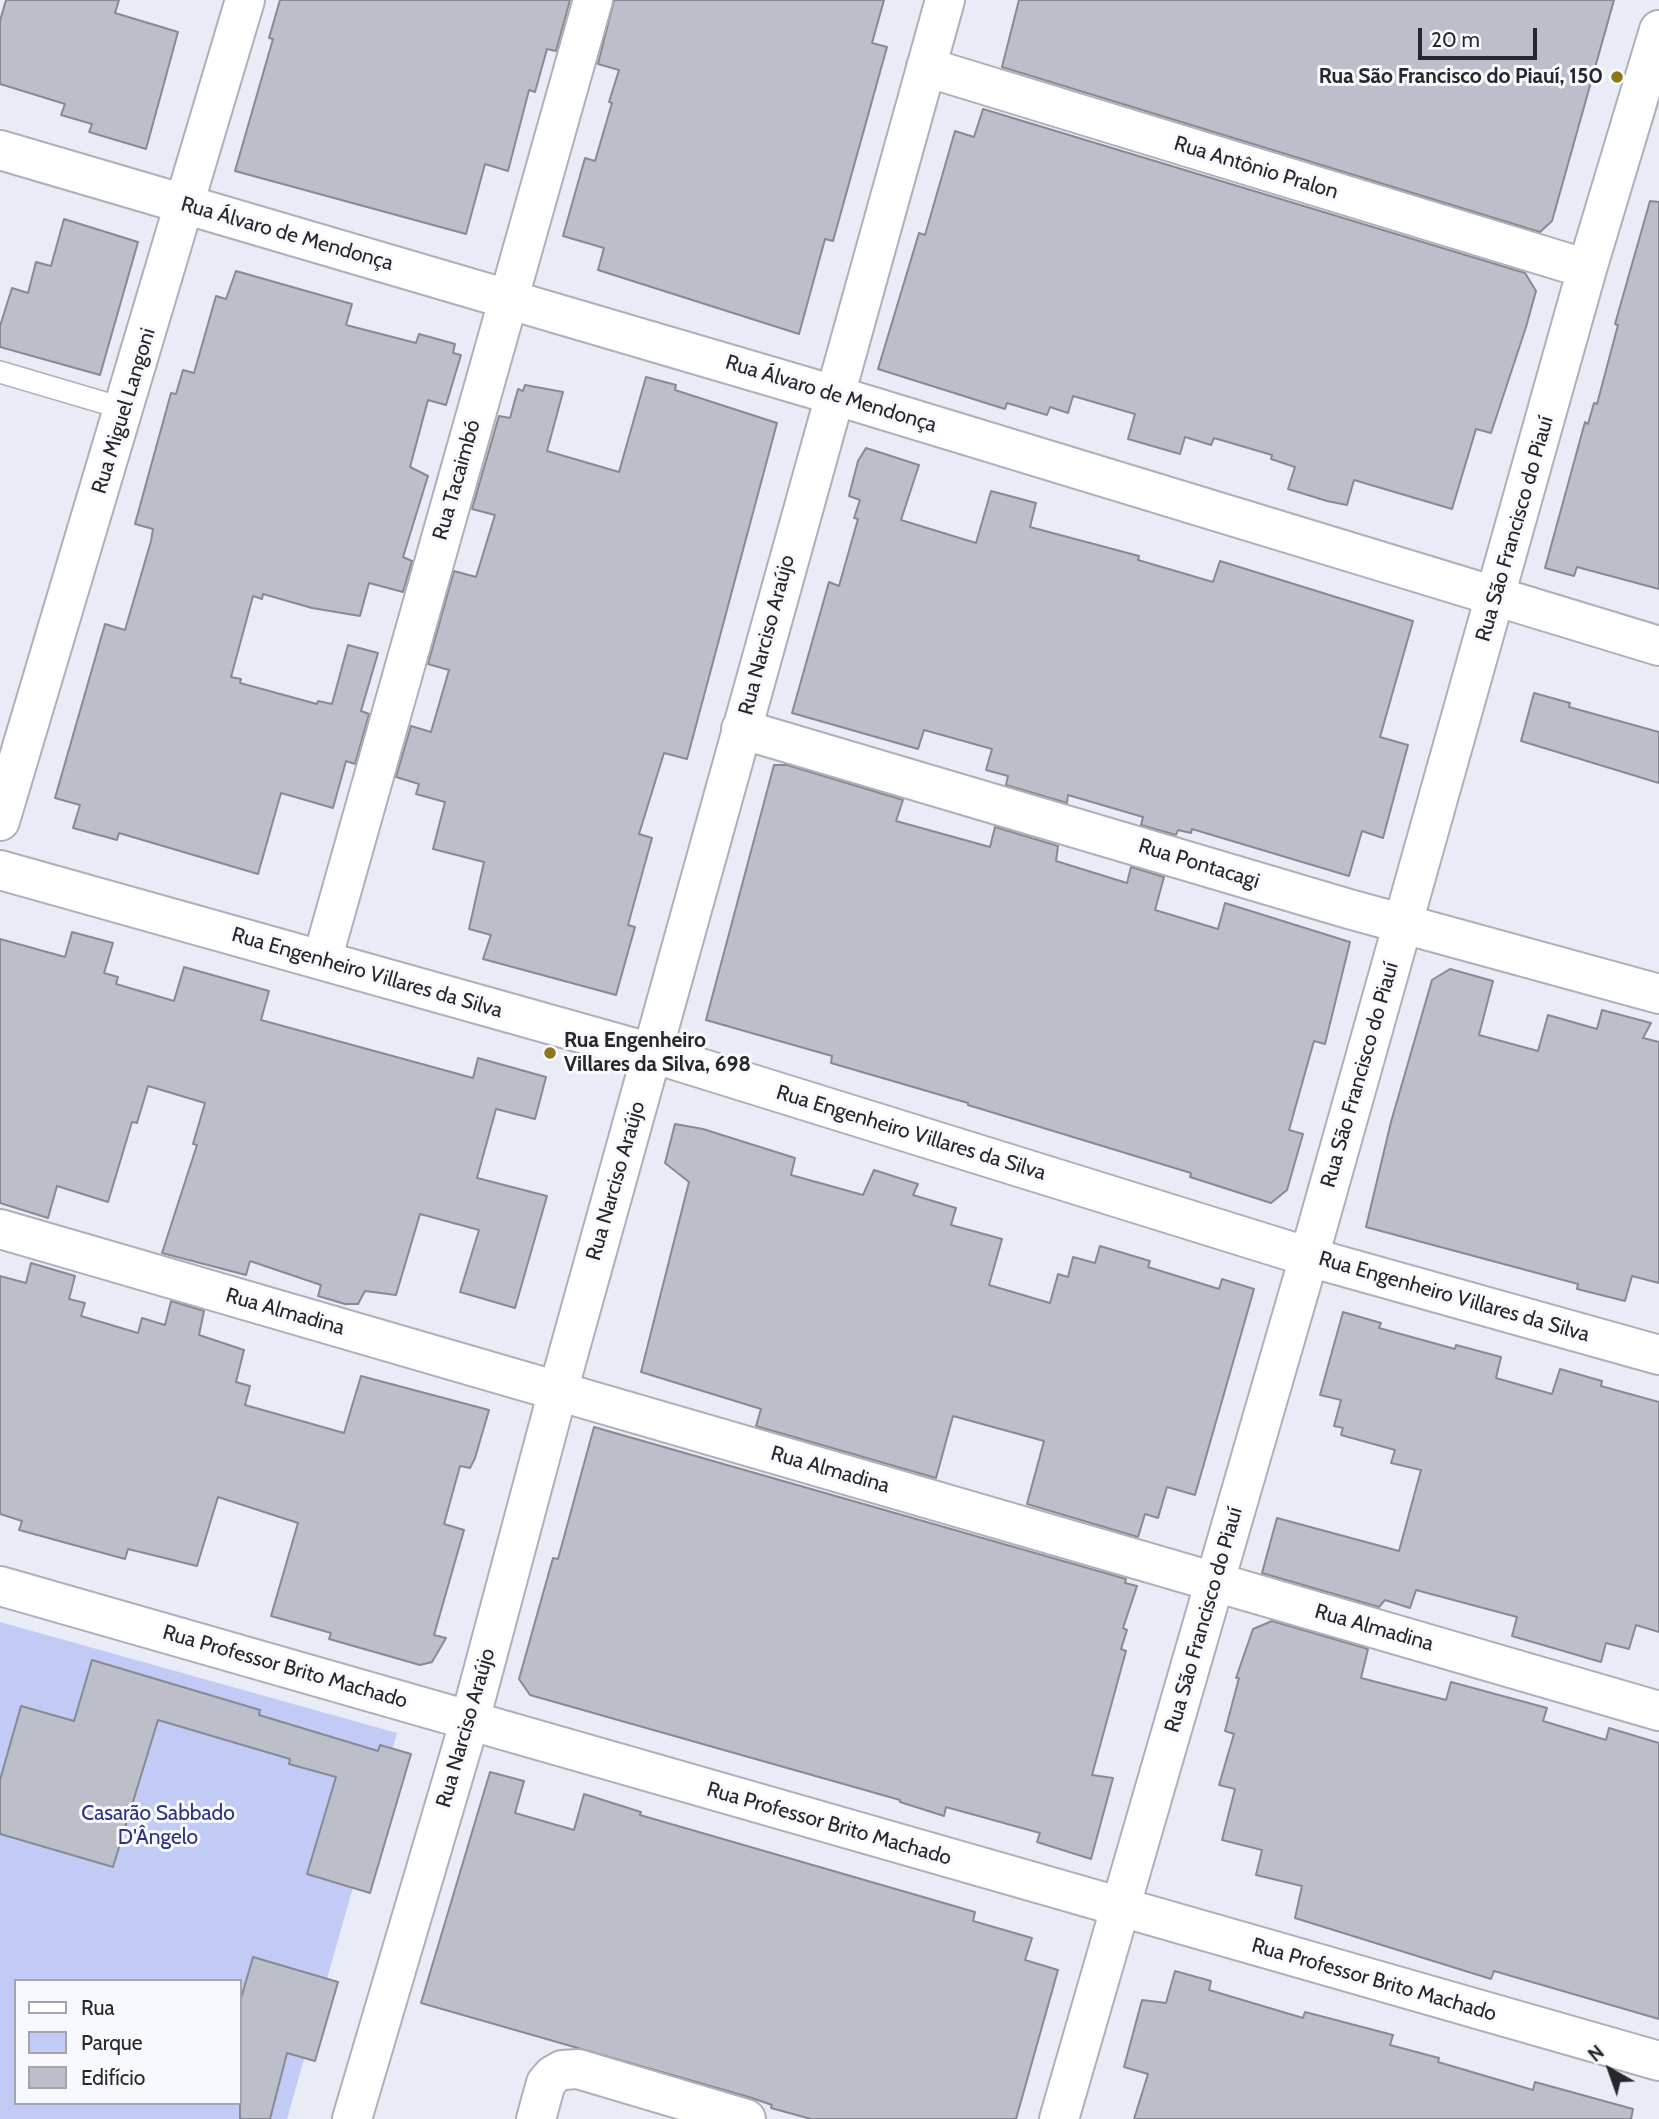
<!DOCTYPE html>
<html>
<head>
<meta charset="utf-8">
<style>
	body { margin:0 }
	#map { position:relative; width:1659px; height:2119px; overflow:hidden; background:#e9ecf7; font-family:Cabin,sans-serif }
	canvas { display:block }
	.legend { position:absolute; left:14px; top:1979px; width:228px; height:126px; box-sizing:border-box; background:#f8f9fe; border:2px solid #a4a5aa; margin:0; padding:9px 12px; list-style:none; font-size:21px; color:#26272b }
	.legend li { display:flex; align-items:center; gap:14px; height:35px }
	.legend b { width:35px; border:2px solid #a4a5aa }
	.north { position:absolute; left:1575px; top:2035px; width:70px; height:70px; -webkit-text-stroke:5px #f8f9fe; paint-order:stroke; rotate:320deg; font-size:19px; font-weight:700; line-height:28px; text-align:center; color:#26272b }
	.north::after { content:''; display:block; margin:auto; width:24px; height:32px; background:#26272b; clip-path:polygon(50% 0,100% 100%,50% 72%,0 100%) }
	.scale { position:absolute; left:1418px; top:28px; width:119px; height:32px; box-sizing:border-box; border:4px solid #26272b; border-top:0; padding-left:9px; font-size:21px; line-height:24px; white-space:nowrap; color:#26272b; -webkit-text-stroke:5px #f8f9fe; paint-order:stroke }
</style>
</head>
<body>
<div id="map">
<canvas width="1659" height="2119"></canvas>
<ul class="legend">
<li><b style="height:9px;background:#fff"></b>Rua</li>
<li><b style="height:19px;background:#c1cbf6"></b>Parque</li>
<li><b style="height:19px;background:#bcbfc9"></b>Edifício</li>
</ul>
<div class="north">N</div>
<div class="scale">20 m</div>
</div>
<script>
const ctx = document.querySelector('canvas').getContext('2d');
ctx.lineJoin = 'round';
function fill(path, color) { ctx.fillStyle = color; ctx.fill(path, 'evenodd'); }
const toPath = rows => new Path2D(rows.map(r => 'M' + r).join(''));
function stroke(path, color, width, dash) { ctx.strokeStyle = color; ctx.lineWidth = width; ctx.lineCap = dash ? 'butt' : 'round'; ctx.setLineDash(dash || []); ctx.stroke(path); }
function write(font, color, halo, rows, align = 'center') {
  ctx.font = font + ' Cabin,sans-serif'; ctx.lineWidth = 6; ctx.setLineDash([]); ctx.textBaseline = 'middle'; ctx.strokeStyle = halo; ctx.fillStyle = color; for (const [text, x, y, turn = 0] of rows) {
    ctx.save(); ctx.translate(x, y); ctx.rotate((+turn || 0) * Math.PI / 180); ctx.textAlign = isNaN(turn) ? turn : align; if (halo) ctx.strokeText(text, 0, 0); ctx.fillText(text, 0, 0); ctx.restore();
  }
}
fill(toPath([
	[0,1622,397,1733,287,2119,0,2119],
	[16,1981,240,1981,240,2103,16,2103]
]), '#c1cbf6');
const building = toPath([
	[6,0,119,0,115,13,178,32,146,149,89,132,92,124,61,115,65,104,0,84,0,21,6,0],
	[280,0,570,0,556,51,547,49,535,92,529,90,508,171,485,164,466,234,235,171,273,39,269,38,280,0],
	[614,0,884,0,872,43,887,47,833,241,825,239,799,334,598,270,604,248,563,236,585,158,595,161,612,103,609,102,619,70,598,64,614,0],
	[1019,0,1614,0,1552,221,1540,232,1002,67,1019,0],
	[983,109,1525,273,1536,291,1526,327,1491,433,1476,429,1452,509,1354,480,1347,505,1327,501,1288,489,1295,467,1271,459,1272,455,1214,438,1211,445,1185,437,1180,454,1128,439,1135,414,1073,396,1068,413,1050,407,1047,415,1007,403,1005,409,878,369,919,233,925,235,955,131,974,137,983,109],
	[1650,201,1659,202,1659,589,1577,567,1574,576,1545,568,1585,422,1588,424,1594,403,1597,404,1618,325,1615,324,1650,201],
	[64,219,138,242,100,375,0,347,0,326,12,288,28,293,36,262,51,266,64,219],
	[236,271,352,304,346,325,416,343,419,334,455,344,453,353,461,355,446,405,428,400,410,467,428,476,403,557,412,561,403,592,369,583,360,616,312,608,263,594,262,599,253,596,231,677,241,679,240,683,317,704,318,701,332,704,348,645,378,653,361,711,369,714,355,764,346,761,333,808,281,793,258,874,119,833,117,840,73,828,80,805,55,798,105,624,125,630,151,541,153,529,135,524,171,393,176,394,183,370,194,373,216,296,226,299,236,271],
	[646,377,676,385,675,390,777,423,687,759,664,753,639,834,652,838,628,925,635,927,616,995,483,959,491,935,469,929,484,862,433,849,445,802,416,794,419,784,396,777,411,726,431,732,449,670,428,664,454,571,476,577,495,515,472,509,499,416,510,418,518,389,523,391,525,385,563,392,547,451,619,472,646,377],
	[866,448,919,465,901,520,976,543,991,491,1036,503,1030,527,1139,556,1138,560,1213,582,1220,561,1413,621,1380,737,1408,745,1383,838,1362,831,1349,876,1192,829,1191,833,1178,830,1176,835,1141,825,1143,817,1068,795,1067,803,1006,785,1008,776,986,770,992,749,924,730,918,749,792,713,829,582,839,586,858,519,854,518,860,500,849,496,858,461,866,448],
	[1534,693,1570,703,1569,707,1659,732,1659,783,1521,741,1534,693],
	[774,765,787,765,903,800,896,821,990,847,995,827,1058,846,1056,861,1127,883,1131,867,1164,877,1155,910,1218,929,1225,903,1350,942,1325,1044,1314,1041,1289,1130,1303,1134,1287,1190,1271,1203,1190,1177,1191,1173,968,1105,968,1103,831,1063,832,1056,706,1020,774,765],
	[72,932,113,943,104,973,118,977,116,984,174,1001,184,967,269,991,261,1020,473,1078,478,1058,546,1077,535,1119,496,1109,477,1178,547,1196,515,1308,460,1292,479,1230,420,1214,396,1295,365,1291,358,1304,345,1304,318,1296,321,1285,250,1261,246,1275,162,1253,197,1145,193,1144,205,1103,148,1086,137,1123,132,1122,108,1202,57,1186,48,1218,0,1203,0,939,65,957,72,932],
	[1450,969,1493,981,1479,1035,1538,1051,1548,1015,1597,1029,1602,1010,1651,1023,1643,1038,1659,1042,1659,1283,1632,1276,1625,1301,1577,1289,1578,1284,1366,1227,1391,1122,1432,980,1450,969],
	[675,1124,703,1129,795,1158,791,1175,863,1195,874,1170,918,1184,913,1195,956,1208,951,1225,1002,1239,989,1285,1050,1303,1058,1274,1068,1277,1073,1257,1095,1263,1100,1246,1150,1261,1148,1267,1219,1289,1222,1279,1254,1289,1195,1495,1167,1487,1158,1518,1145,1514,1138,1537,1027,1504,1044,1441,953,1416,936,1478,756,1426,761,1409,641,1372,689,1182,665,1163,675,1124],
	[31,1263,75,1276,69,1299,85,1303,81,1316,138,1333,142,1318,165,1325,171,1301,204,1311,199,1335,244,1350,236,1382,250,1386,245,1405,344,1433,361,1376,489,1410,475,1458,470,1468,460,1466,444,1524,464,1530,434,1635,446,1638,432,1662,420,1665,329,1639,331,1633,271,1616,298,1523,218,1497,197,1566,128,1549,125,1559,19,1530,22,1521,0,1514,0,1276,26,1283,31,1263],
	[1343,1312,1381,1323,1379,1328,1455,1349,1456,1345,1501,1357,1496,1378,1552,1394,1560,1369,1602,1381,1601,1386,1659,1402,1659,1632,1636,1625,1629,1649,1606,1643,1601,1662,1512,1636,1517,1617,1416,1590,1410,1608,1385,1600,1379,1607,1262,1573,1277,1518,1399,1551,1421,1470,1391,1463,1395,1450,1341,1435,1343,1428,1334,1426,1341,1400,1320,1395,1343,1312],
	[594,1427,1126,1579,1125,1583,1137,1586,1123,1628,1127,1630,1121,1649,1126,1651,1092,1775,1113,1778,1091,1859,1037,1842,1040,1833,946,1807,944,1816,900,1802,900,1800,530,1695,519,1679,553,1558,558,1559,594,1427],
	[1272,1621,1368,1649,1361,1678,1446,1700,1451,1682,1547,1708,1543,1721,1606,1740,1609,1728,1659,1743,1659,2019,1494,1971,1491,1979,1295,1918,1302,1886,1256,1875,1262,1850,1222,1840,1235,1789,1219,1785,1234,1734,1225,1731,1239,1678,1236,1678,1253,1629,1272,1621],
	[92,1660,260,1710,259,1715,378,1751,380,1745,411,1754,370,1893,307,1874,336,1777,289,1764,290,1759,158,1720,113,1867,0,1834,0,1780,21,1706,74,1721,92,1660],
	[490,1772,524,1781,515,1813,574,1830,584,1794,641,1812,640,1815,975,1912,973,1921,1032,1938,1025,1960,1058,1970,1016,2119,811,2119,771,2108,772,2105,752,2098,421,2003,490,1772],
	[253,1957,338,1982,315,2061,287,2053,270,2119,240,2119,240,2002,253,1957],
	[1175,1971,1211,1981,1209,1990,1303,2018,1305,2012,1393,2035,1390,2045,1439,2058,1438,2062,1533,2090,1535,2082,1633,2109,1631,2119,1134,2119,1148,2074,1124,2067,1142,2000,1166,2003,1175,1971]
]);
fill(building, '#bcbfc9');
stroke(building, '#878a94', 2);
const lane = toPath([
	[0,372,125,409]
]);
const street = toPath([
	[926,67,1587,269],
	[0,150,834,395,1659,646],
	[741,729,1349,909,1659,994],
	[0,821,245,0],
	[0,870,652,1053,1309,1257,1659,1355],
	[322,960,593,0],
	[0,1229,1659,1711],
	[0,1586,1659,2061],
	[352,2119,470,1720,558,1391,945,0],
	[536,2119,546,2083,553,2075,562,2070,578,2069,746,2119],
	[1059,2119,1309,1257,1587,269,1659,30]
]);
stroke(lane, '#adb0ba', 24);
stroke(street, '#adb0ba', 42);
stroke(lane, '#fff', 21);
stroke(street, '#fff', 38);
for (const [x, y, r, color] of [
	[1617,77,7,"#8d771b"],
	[550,1053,7,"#8d771b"]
]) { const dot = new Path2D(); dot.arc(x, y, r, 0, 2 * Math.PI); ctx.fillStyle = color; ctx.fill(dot); stroke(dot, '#f8f9fe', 2.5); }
write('bold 21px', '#26272b', '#f8f9fe', [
	["Rua São Francisco do Piauí, 150",1603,77],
	["Rua Engenheiro",564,1041,"left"],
	["Villares da Silva, 698",564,1065,"left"]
], 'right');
write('21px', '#26272b', '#f8f9fe', [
	["Rua Antônio Pralon",1256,168,17],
	["Rua Álvaro de Mendonça",287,234,16],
	["Rua Álvaro de Mendonça",831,394,17],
	["Rua Miguel Langoni",124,411,-73],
	["Rua Tacaimbó",457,480,-74],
	["Rua São Francisco do Piauí",1515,529,-74],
	["Rua Narciso Araújo",767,635,-75],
	["Rua Pontacagi",1199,864,17],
	["Rua Engenheiro Villares da Silva",367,973,16],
	["Rua São Francisco do Piauí",1360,1075,-74],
	["Rua Engenheiro Villares da Silva",911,1133,17],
	["Rua Narciso Araújo",616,1181,-74],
	["Rua Engenheiro Villares da Silva",1454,1297,16],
	["Rua Almadina",285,1312,16],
	["Rua Almadina",830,1470,16],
	["Rua São Francisco do Piauí",1204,1620,-74],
	["Rua Almadina",1374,1628,16],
	["Rua Professor Brito Machado",285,1667,16],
	["Rua Narciso Araújo",466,1728,-74],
	["Rua Professor Brito Machado",829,1824,16],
	["Rua Professor Brito Machado",1374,1980,16]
]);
write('21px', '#2c327f', '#f8f9fe', [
	["Casarão Sabbado",158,1814],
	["D'Ângelo",158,1838]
]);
</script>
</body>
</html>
